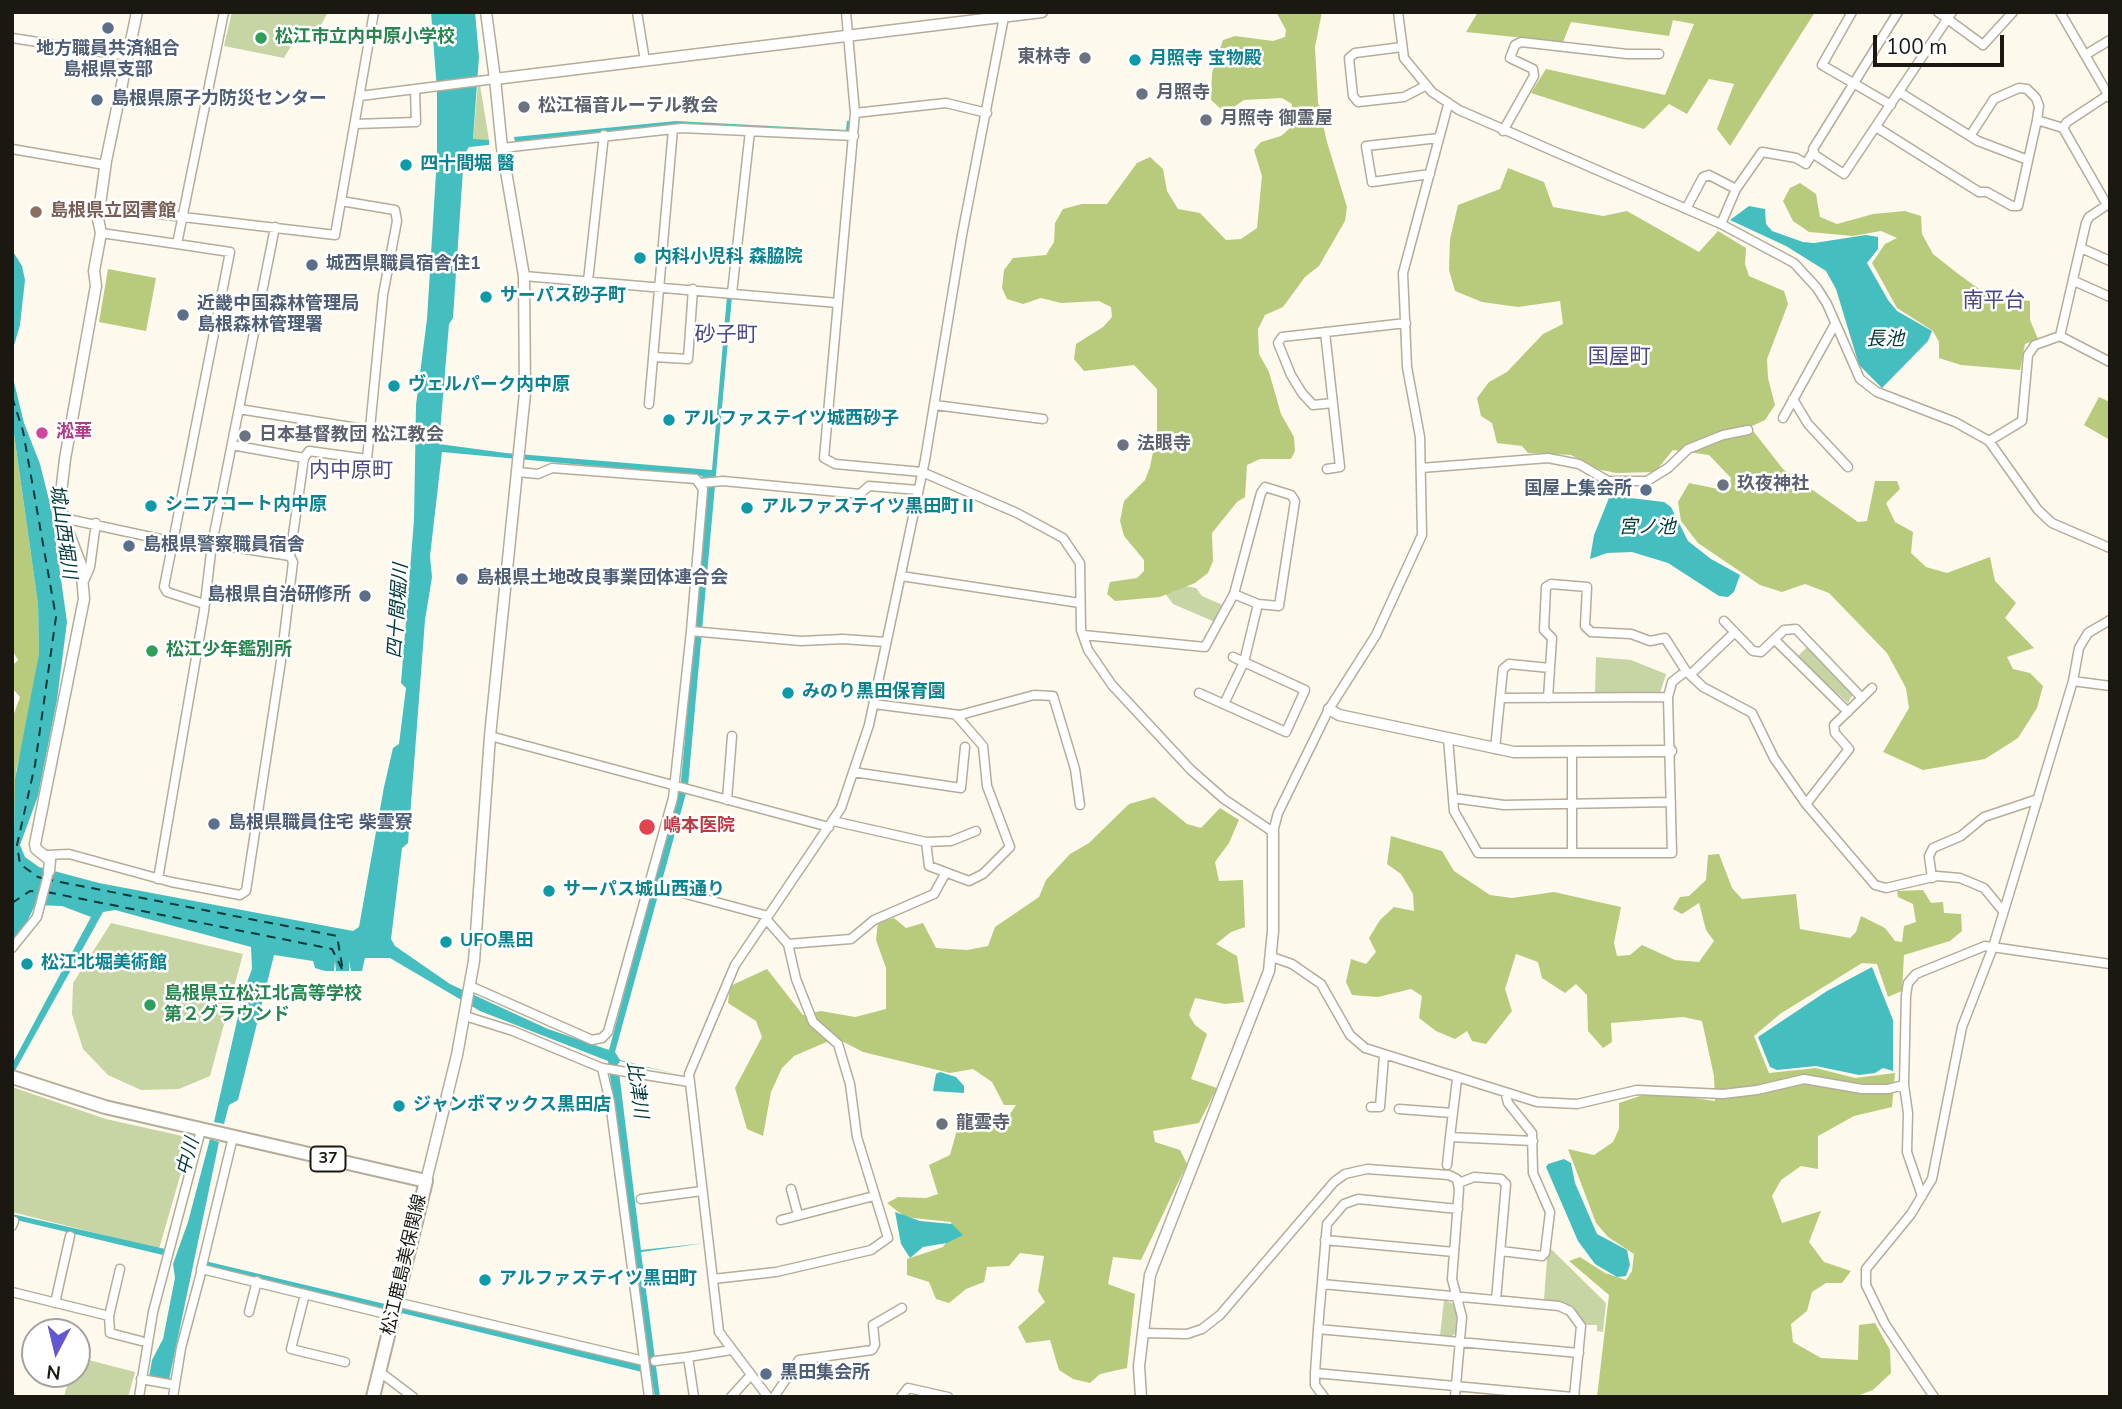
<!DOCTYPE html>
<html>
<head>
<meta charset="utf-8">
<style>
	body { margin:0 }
	#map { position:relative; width:2122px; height:1409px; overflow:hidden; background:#fef9ed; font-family:"Nunito Sans",sans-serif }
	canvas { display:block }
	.frame { position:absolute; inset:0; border:14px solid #1b1811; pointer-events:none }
	.north { position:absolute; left:21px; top:1318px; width:70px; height:70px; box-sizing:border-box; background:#fff; border:2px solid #a4a3a0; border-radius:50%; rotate:187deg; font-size:19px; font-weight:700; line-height:28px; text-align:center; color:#1b1811 }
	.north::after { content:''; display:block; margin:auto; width:24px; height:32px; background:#6258d1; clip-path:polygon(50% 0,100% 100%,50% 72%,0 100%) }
	.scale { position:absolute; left:1873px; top:35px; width:131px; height:32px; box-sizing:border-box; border:4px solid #1b1811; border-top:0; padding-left:9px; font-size:21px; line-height:24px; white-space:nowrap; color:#1b1811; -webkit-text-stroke:5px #fff; paint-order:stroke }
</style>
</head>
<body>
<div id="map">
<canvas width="2122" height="1409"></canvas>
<div class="frame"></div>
<div class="north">N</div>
<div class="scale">100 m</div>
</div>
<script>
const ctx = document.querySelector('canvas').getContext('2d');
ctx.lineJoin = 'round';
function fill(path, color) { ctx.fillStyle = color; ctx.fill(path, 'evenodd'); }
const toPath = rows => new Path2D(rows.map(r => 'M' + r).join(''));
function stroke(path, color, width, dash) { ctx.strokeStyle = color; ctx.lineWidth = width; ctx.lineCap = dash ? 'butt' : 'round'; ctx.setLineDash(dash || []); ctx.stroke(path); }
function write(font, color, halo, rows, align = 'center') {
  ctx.font = font + ' "Nunito Sans","Noto Sans JP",sans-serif'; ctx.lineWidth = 5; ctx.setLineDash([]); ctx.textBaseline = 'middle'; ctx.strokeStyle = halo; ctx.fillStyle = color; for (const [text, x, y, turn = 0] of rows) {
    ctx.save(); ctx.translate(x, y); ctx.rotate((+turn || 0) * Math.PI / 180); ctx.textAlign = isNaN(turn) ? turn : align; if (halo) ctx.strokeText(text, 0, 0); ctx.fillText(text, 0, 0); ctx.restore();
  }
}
fill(toPath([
	[232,12,328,12,320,27,300,31,284,58,224,46],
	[478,84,480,85,489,140,473,140],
	[1178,585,1196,588,1202,596,1225,606,1215,622,1173,604,1165,593],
	[1807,647,1853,694,1848,703,1797,657],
	[1596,657,1631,660,1666,674,1660,693,1595,694],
	[111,923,243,954,210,1076,179,1089,141,1090,108,1075,83,1049,72,1014,73,983],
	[12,1087,106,1119,191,1138,159,1249,12,1212],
	[1548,1246,1606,1303,1603,1332,1597,1331,1597,1325,1587,1325,1567,1305,1544,1300],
	[1444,1300,1456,1305,1457,1332,1451,1337,1440,1336],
	[77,1357,135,1372,128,1397,64,1397,70,1374,77,1374]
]), '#c7d4a3');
fill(toPath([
	[1276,12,1322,12,1315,47,1318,102,1327,142,1347,207,1345,221,1319,266,1305,277,1283,307,1265,315,1258,329,1259,354,1269,372,1281,414,1294,437,1295,451,1291,459,1260,459,1247,465,1245,497,1237,502,1212,533,1213,561,1208,573,1195,583,1160,597,1115,601,1107,594,1110,582,1137,578,1144,571,1144,560,1124,536,1120,521,1124,501,1145,480,1150,467,1157,432,1157,389,1134,365,1084,371,1074,359,1076,344,1103,327,1112,317,1111,307,1099,301,1061,303,1041,298,1023,304,1007,299,1002,288,1004,270,1013,258,1046,255,1054,242,1055,223,1063,209,1082,204,1107,204,1137,163,1150,157,1163,169,1167,191,1178,209,1200,213,1226,240,1241,239,1257,228,1262,176,1254,150,1261,142,1281,136,1289,129,1292,104,1282,98,1244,100,1231,109,1221,109,1211,100,1212,73,1223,40,1235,36,1273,41,1285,37,1286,30],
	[1478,12,1815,12,1730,146,1717,129,1734,84,1709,79,1687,114,1669,104,1644,129,1531,93,1546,69,1665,95,1694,24,1673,20,1669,36,1571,22,1563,42,1466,32],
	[1508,168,1544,182,1553,207,1603,216,1627,211,1699,252,1718,231,1746,248,1745,264,1749,276,1784,291,1788,304,1767,359,1768,378,1775,405,1765,420,1750,427,1783,469,1858,522,1867,521,1875,481,1897,481,1900,489,1886,503,1895,522,1913,532,1911,553,1926,567,1947,573,1990,557,1995,581,2016,603,2005,618,2034,648,2007,657,2013,669,2030,673,2043,686,2037,708,2018,738,1985,759,1923,770,1883,752,1909,708,1906,688,1887,653,1829,593,1805,584,1782,592,1760,585,1698,543,1681,521,1678,502,1689,483,1728,491,1731,478,1709,455,1673,450,1655,472,1616,473,1597,469,1571,455,1528,453,1522,446,1497,443,1492,423,1481,416,1477,398,1489,382,1507,372,1543,334,1563,324,1560,301,1518,307,1482,302,1455,291,1449,270,1450,239,1458,205,1500,189],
	[1800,183,1816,194,1820,217,1837,224,1873,214,1905,211,1921,216,1922,234,1933,254,1957,273,1990,297,2030,301,2030,320,2038,339,2025,344,2020,370,1961,365,1939,358,1939,342,1933,331,1897,308,1872,263,1885,244,1897,238,1881,231,1853,236,1809,232,1793,221,1783,201,1790,188],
	[108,269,156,278,146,331,99,322],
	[2099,397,2110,402,2110,440,2084,425],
	[12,420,38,604,39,654,36,685,16,771,14,836,12,719,20,697,12,688,12,666,18,660,12,650],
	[1154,797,1187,824,1201,828,1220,808,1239,820,1229,843,1215,862,1219,881,1243,880,1245,927,1231,932,1216,944,1237,956,1244,1002,1225,1004,1195,998,1189,1015,1195,1025,1207,1034,1191,1079,1217,1088,1199,1123,1153,1131,1155,1142,1180,1150,1187,1164,1141,1260,1113,1257,1108,1284,1135,1294,1127,1368,1100,1374,1090,1383,1073,1379,1059,1370,1050,1340,1026,1343,1018,1327,1045,1302,1038,1291,1044,1256,1020,1253,1009,1266,987,1267,984,1282,966,1289,949,1303,936,1299,929,1282,907,1275,907,1259,943,1247,953,1233,951,1222,905,1217,887,1203,898,1197,926,1198,938,1194,929,1165,950,1155,960,1119,1006,1120,1016,1105,1004,1105,992,1082,973,1069,950,1073,863,1052,836,1038,794,1056,782,1068,771,1092,763,1136,747,1129,735,1088,762,1037,756,1021,728,1003,730,986,767,969,803,1015,821,1011,855,1017,886,1009,886,968,876,940,878,922,894,918,906,928,923,923,936,948,967,950,988,946,995,927,1039,897,1046,880,1070,854,1089,843,1129,804],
	[1391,836,1442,851,1454,871,1490,895,1512,898,1554,892,1621,907,1614,943,1617,956,1630,955,1642,945,1675,960,1699,962,1714,941,1706,930,1699,903,1682,914,1673,909,1680,897,1689,896,1706,880,1708,855,1719,854,1732,888,1742,899,1796,894,1800,929,1850,938,1856,932,1861,916,1885,928,1895,941,1902,942,1904,926,1916,922,1913,904,1898,897,1897,891,1923,890,1931,903,1943,902,1944,913,1961,914,1962,931,1950,941,1904,955,1902,991,1888,997,1877,964,1862,963,1780,1014,1754,1036,1769,1073,1816,1068,1855,1078,1895,1073,1892,1107,1854,1116,1818,1136,1818,1169,1801,1166,1781,1180,1772,1196,1782,1223,1821,1211,1809,1242,1824,1262,1851,1271,1842,1283,1826,1283,1812,1292,1807,1311,1791,1324,1793,1342,1821,1358,1858,1360,1859,1325,1875,1323,1890,1350,1891,1373,1873,1390,1854,1397,1597,1397,1609,1295,1569,1261,1580,1257,1605,1273,1626,1280,1632,1271,1634,1254,1608,1237,1596,1223,1568,1149,1594,1155,1613,1142,1619,1129,1619,1103,1652,1092,1715,1101,1714,1076,1702,1021,1683,1017,1611,1023,1612,1042,1603,1048,1588,1031,1587,995,1576,984,1565,993,1542,978,1538,962,1516,954,1505,989,1512,1011,1486,1044,1472,1041,1467,1031,1455,1039,1436,1031,1419,1018,1422,996,1411,989,1378,997,1352,995,1346,982,1351,959,1366,964,1376,952,1369,938,1380,920,1394,907,1414,911,1413,894,1401,874,1387,864]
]), '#b8cb7c');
fill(toPath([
	[431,12,475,12,479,57,473,139,489,140,489,145,469,147,464,155,453,318,449,324,439,444,506,453,712,470,727,296,732,296,688,786,615,1052,620,1060,676,1074,620,1061,618,1064,641,1250,706,1243,641,1252,660,1397,655,1397,650,1371,642,1372,206,1265,205,1261,649,1367,608,1061,480,1011,390,958,365,958,362,971,351,971,349,961,349,971,336,971,335,961,334,971,325,971,315,968,313,961,274,955,238,1100,229,1105,224,1124,214,1122,244,990,252,969,251,947,115,910,103,912,12,1076,12,1064,91,917,62,906,35,905,25,926,12,941,15,779,39,654,38,604,12,420,12,374,24,423,40,464,51,508,67,622,57,700,38,796,20,845,25,857,39,867,99,883,353,931,359,927,384,787,393,748,399,744,406,688,401,683,414,520,416,405,427,319,437,157,437,90],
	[442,452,702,476,708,488,681,781,609,1050,548,1029,450,984,395,946,391,939,402,848,408,843,425,620,432,577,430,556],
	[851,120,847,134,633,130,515,142,514,137,676,121,846,130,847,121],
	[1749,206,1765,209,1766,224,1772,231,1803,242,1814,243,1866,235,1878,237,1878,249,1867,263,1888,300,1897,311,1932,331,1928,341,1882,388,1859,365,1836,289,1826,271,1786,246,1730,220],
	[12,250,22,266,25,280,20,325,12,352],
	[1622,497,1664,502,1671,507,1688,541,1711,559,1740,575,1734,592,1728,597,1719,596,1668,563,1632,552,1607,553,1590,559,1594,535,1609,498],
	[1872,967,1893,1020,1893,1071,1883,1068,1875,1073,1859,1075,1816,1066,1777,1070,1770,1067,1758,1037,1827,991],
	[940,1072,956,1077,964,1086,964,1093,933,1091,936,1074],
	[210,1139,219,1142,169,1380,149,1377,152,1360,163,1339,175,1278,173,1264,188,1222],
	[1564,1159,1571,1163,1575,1183,1597,1234,1627,1250,1630,1265,1626,1276,1617,1277,1595,1264,1578,1241,1546,1167,1548,1164],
	[895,1212,920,1221,952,1224,963,1235,947,1243,923,1247,910,1258,901,1244],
	[12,1214,165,1249,163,1255,12,1219]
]), '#45bec0');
stroke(toPath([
	[12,280,12,306],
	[12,397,23,431,56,617,35,765,17,845,20,864,38,877,45,879],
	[47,892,332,949,343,971,337,936,50,880],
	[12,903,30,891,42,892]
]), '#00393a', 2, [9, 7]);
const minor = toPath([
	[637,12,645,61],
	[846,12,855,113,824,458,835,464,922,472,1017,513,1063,538,1080,563,1081,630,1088,650,1112,685,1191,770,1224,799,1273,832,1278,813,1329,709,1376,635,1422,535,1420,437,1407,367,1403,273,1448,105],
	[1398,12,1404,58,1432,92,1459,110,1721,224,1794,263,1817,288,1827,304,1860,379,1877,392,1955,422,1989,441,2038,510,2052,523,2110,548],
	[1852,12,1822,65,1891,105],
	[1898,12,1813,149,1815,155,1844,174,1952,12],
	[1938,12,1983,45,2013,12],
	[2060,12,2110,98],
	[12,38,128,56],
	[1402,47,1355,53,1349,58,1353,96,1358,102,1404,97,1425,86],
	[2085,55,2110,40],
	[1899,92,1978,141,2028,160],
	[360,96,495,79],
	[855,113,946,103,987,113],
	[355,124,416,122,415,90],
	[1876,127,1979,192,1987,192,2012,206,2018,206,2037,120],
	[2063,128,2107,205],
	[2063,128,2067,122,2108,95],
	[1503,131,1534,76,1533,69,1510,58,1515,45,1521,42,1627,54,1659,54],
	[1970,136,1994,99,2019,88,2027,89,2036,98,2039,106,2037,120,2063,128],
	[502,148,682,128,854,136],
	[12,149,105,165],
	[1430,174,1372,182,1366,146,1439,138],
	[1736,189,1762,152,1796,158,1806,164,1813,152],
	[99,207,335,235,374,12],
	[1686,209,1703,177,1709,175,1736,189,1721,224],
	[101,233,177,244],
	[2081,248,2110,261],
	[524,276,838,303],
	[588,281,604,135],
	[2074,281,2110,297],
	[732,293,750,131],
	[1325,332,1340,467,1327,469],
	[2060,336,2086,223,2089,217,2110,203],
	[654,357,688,359,693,289],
	[1793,399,1808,424,1848,467],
	[1333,403,1313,405,1302,393,1291,375,1278,343,1282,337,1406,323],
	[649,404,673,129],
	[935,405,1043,419],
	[239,409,370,430],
	[1783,418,1835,324],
	[1989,441,2022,421,2028,355,2035,345,2060,336,2110,362],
	[232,445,304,458],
	[1421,468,1548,458,1579,464,1608,481,1647,481,1668,468,1688,449,1723,435,1748,430],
	[701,483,723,481,860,494,869,486,918,490],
	[63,518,174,542,212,544,290,556],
	[901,576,1080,603],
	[85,579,90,567,96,523],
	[204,604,167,592,164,587,230,252,177,244,224,12],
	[1724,621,1753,651,1761,652,1784,630,1796,629,1862,698],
	[691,631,801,641,843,639,886,642],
	[1083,635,1205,647,1234,594,1261,493,1265,487,1291,495,1295,501,1279,606,1258,604,1234,594],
	[1775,640,1848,712],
	[1690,675,1735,632],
	[2073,681,2110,686],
	[1199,693,1286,732,1305,690,1233,657],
	[1501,698,1668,697],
	[1548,698,1552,638,1544,630,1546,587,1551,584,1587,587,1585,626,1591,632,1631,634,1650,641,1665,638,1686,671,1703,687,1752,713,1774,758,1806,804,1875,885,1886,888,1937,876,1960,878,1984,888,2003,911],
	[874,704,960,715,1034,695,1053,696,1075,769,1080,805],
	[1224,704,1244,662,1258,604],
	[490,736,829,827],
	[1448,738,1454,811,1478,853,1672,853,1668,697,1672,682,1686,671],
	[1495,749,1503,669,1509,664,1550,668],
	[1572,752,1572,853],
	[853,772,961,788,965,747],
	[1453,798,1504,805,1671,802],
	[727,800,732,736],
	[1806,804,1849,749,1835,733,1834,725,1872,688],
	[833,821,926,842,951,841,976,831],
	[926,842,929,866,969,881,983,874,1010,847,987,786,983,746,956,715],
	[47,855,69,854,171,882,240,895,246,891,281,661,293,562,290,556,304,458,309,451,367,459,383,295,397,221,395,210,341,201],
	[1932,878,1929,856,1933,848,1961,836,1984,817,2038,799],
	[158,879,204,611,212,544,275,227],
	[649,884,768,916],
	[766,919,788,944,851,939,874,920,934,894,945,874],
	[12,948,37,917,49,871],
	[1272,957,1292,964,1321,984,1350,1035,1365,1048,1537,1102,1577,1104,1637,1090,1723,1094,1757,1090,1804,1079,1862,1089,1888,1089,1904,1085,1908,1113,1907,1152,1922,1196],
	[470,986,592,1040,602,1038,608,1032,673,798,691,631,703,489,696,479,552,468,538,474,518,472],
	[465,1016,513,1031,602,1068,689,1082],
	[602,1068,610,1102,649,1397],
	[1457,1079,1450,1137,1533,1141],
	[1904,1085,1906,995,1908,983,1916,974,1985,946,2110,964],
	[1371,1107,1380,1107,1384,1056],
	[1399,1109,1452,1113],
	[1447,1165,1450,1137],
	[1459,1183,1474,1177,1501,1179,1506,1184,1496,1300],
	[791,1189,798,1215],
	[641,1199,702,1191],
	[781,1220,874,1196],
	[12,1226,14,1221],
	[1325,1240,1454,1252],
	[1501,1251,1542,1256,1545,1253,1550,1212,1533,1173,1532,1133,1508,1103,1506,1095],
	[201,1270,233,1137],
	[713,1279,776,1272,871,1250,888,1238,857,1137,850,1084,838,1044,813,1022,796,979,788,944],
	[1322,1284,1559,1306,1570,1311,1581,1326,1574,1397],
	[12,1292,109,1316,110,1333,141,1341],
	[305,1294,291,1349,345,1362],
	[396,1302,644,1361],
	[55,1303,70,1236],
	[249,1312,257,1281],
	[109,1316,120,1269],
	[1318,1329,1327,1224,1344,1204,1358,1199,1458,1209],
	[1143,1333,1187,1334,1202,1329,1220,1315,1334,1182,1345,1174,1367,1169,1449,1175,1457,1179,1459,1189,1452,1279,1462,1317,1455,1397],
	[655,1361,688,1357],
	[380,1372,413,1397],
	[1315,1373,1318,1329,1579,1353],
	[141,1379,175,1385],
	[139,1397,153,1312,201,1130],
	[173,1397,181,1348,202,1269,394,1316],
	[694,1397,688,1357,731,1350],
	[731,1397,750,1376],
	[768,1397,719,1332,689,1074,735,965,841,808,869,725,925,460,962,235,1004,17],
	[774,1397,799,1360,872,1350,875,1345,873,1325,902,1308],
	[901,1397,908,1388,948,1397],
	[1324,1397,1315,1385,1315,1373,1573,1397],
	[1934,1397,1885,1324,1866,1285,1866,1269,1911,1214,1932,1179,1962,1027,1993,947,2016,871,2073,681,2079,648,2088,633,2110,620]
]);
const tertiary = toPath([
	[486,12,495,79],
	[2108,95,2110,94],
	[1329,709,1339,715,1514,752,1671,751],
	[49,871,50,860,36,849,35,844,84,599,81,565,63,518,60,502,65,459,96,286,94,271,101,233,98,219,106,161,137,12],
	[426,1181,457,1055,474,961,490,736,525,393,524,276,502,148,495,79,1042,12],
	[1141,1397,1139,1366,1150,1275,1269,971,1273,931,1273,832]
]);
const primary = toPath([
	[12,1077,105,1107,426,1181,373,1397]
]);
stroke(minor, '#b5ac99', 11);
stroke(tertiary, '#b5ac99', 13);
stroke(primary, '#b5ac99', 16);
stroke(minor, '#fff', 8);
stroke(tertiary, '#fff', 10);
stroke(primary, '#fff', 12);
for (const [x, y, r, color] of [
	[108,28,7,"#5c6f8a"],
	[261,38,7,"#2e9e5b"],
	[1085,58,7,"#6b7280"],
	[1135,60,7,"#0f9aa8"],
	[1142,94,7,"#6b7280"],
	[97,100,7,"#5c6f8a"],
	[524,107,7,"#6b7280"],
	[1206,120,7,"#6b7280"],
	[406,165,7,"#0f9aa8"],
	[36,212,7,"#8d6e63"],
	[640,258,7,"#0f9aa8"],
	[312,265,7,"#5c6f8a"],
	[486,297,7,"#0f9aa8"],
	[183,315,7,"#5c6f8a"],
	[394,386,7,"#0f9aa8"],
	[669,420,7,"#0f9aa8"],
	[42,433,7,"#d1479c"],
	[245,436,7,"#6b7280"],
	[1123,445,7,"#6b7280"],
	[1723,485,7,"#6b7280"],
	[1646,490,7,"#5c6f8a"],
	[151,506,7,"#0f9aa8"],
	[747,508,7,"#0f9aa8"],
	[129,546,7,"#5c6f8a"],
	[462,579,7,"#5c6f8a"],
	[365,596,7,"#5c6f8a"],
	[152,651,7,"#2e9e5b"],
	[788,693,7,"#0f9aa8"],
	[214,824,7,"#5c6f8a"],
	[647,827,9,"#e0444e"],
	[549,891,7,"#0f9aa8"],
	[446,942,7,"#0f9aa8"],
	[27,964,7,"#0f9aa8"],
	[150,1005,7,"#2e9e5b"],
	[399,1106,7,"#0f9aa8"],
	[942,1124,7,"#6b7280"],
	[485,1280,7,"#0f9aa8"],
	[766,1374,7,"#5c6f8a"]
]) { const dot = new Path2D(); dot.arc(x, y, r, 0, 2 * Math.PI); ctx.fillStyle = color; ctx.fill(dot); stroke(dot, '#fff', 2.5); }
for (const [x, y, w] of [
	[328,1159,35]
]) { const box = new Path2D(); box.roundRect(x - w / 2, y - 12.5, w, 25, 5); ctx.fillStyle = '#fff'; ctx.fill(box); stroke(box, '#1b1811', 2); }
write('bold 16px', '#1b1811', null, [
	["37",328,1159]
]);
write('bold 18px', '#27864d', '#fff', [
	["松江市立内中原小学校",275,38],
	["松江少年鑑別所",166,651],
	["島根県立松江北高等学校",164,995],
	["第２グラウンド",164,1016]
], 'left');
write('bold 18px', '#4e5e75', '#fff', [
	["地方職員共済組合",108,50,"center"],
	["島根県支部",108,71,"center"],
	["島根県原子力防災センター",111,100],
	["城西県職員宿舎住1",326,265],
	["近畿中国森林管理局",197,305],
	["島根森林管理署",197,326],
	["国屋上集会所",1632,490,"right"],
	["島根県警察職員宿舎",143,546],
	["島根県土地改良事業団体連合会",476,579],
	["島根県自治研修所",351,596,"right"],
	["島根県職員住宅 柴雲寮",228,824],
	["黒田集会所",780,1374]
], 'left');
write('bold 18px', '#5b616d', '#fff', [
	["東林寺",1071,58,"right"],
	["月照寺",1156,94],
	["松江福音ルーテル教会",538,107],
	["月照寺 御霊屋",1220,120],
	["日本基督教団 松江教会",259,436],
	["法眼寺",1137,445],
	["玖夜神社",1737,485],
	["龍雲寺",956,1124]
], 'left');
write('bold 18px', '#0d838f', '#fff', [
	["月照寺 宝物殿",1149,60],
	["四十間堀 醫",420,165],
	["内科小児科 森脇院",654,258],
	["サーパス砂子町",500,297],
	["ヴェルパーク内中原",408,386],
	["アルファステイツ城西砂子",683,420],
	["シニアコート内中原",165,506],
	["アルファステイツ黒田町Ⅱ",761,508],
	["みのり黒田保育園",802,693],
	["サーパス城山西通り",563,891],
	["UFO黒田",460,942],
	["松江北堀美術館",41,964],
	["ジャンボマックス黒田店",413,1106],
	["アルファステイツ黒田町",499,1280]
], 'left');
write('bold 18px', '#785e54', '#fff', [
	["島根県立図書館",50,212]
], 'left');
write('bold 18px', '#b23c85', '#fff', [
	["淞華",56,433]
], 'left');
write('bold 18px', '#be3a42', '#fff', [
	["嶋本医院",663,827]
], 'left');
write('18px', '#1b1811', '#fff', [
	["松江鹿島美保関線",405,1265,-77]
]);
write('italic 19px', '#00393a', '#fff', [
	["長池",1885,340],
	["宮ノ池",1647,528],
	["城山西堀川",62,532,82],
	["四十間堀川",399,611,-86],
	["比津川",636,1090,82],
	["中川",189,1157,-75]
]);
write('21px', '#4a4987', '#fff', [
	["南平台",1994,302],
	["砂子町",726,336],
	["国屋町",1619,358],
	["内中原町",351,472]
]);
</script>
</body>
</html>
